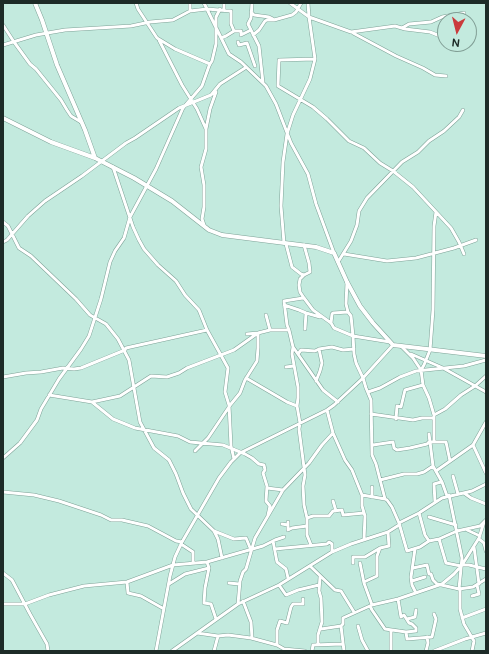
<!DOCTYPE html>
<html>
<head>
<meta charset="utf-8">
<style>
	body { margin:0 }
	#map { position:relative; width:489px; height:654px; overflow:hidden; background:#c3eade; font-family:"DM Sans",sans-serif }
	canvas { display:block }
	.frame { position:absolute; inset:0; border:4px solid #1d2b27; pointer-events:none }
	.north { position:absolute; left:437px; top:12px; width:40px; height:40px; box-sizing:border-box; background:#c3eade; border:1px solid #819e95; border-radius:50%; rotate:187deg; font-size:11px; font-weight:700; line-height:16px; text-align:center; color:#1d2b27 }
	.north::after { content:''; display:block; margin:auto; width:14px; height:18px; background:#ca3b3c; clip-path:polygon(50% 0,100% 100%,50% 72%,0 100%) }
</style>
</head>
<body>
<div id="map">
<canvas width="489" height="654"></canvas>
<div class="frame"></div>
<div class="north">N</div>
</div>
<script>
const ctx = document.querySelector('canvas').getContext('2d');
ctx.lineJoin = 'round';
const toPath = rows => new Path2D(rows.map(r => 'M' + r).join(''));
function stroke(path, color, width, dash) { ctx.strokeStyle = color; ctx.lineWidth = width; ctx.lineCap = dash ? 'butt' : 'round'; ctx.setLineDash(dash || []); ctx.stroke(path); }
const street = toPath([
	[204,3,229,54,241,62,266,86,276,104,291,143,308,174,316,204,334,253],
	[252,3,251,18,248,24,259,46,263,83],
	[290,3,309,17,308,3],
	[224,10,224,3],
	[190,11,190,3],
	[251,12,254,15,269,17,273,19],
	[3,25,14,42,30,64,36,69,61,100,67,110,71,116,81,122],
	[402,28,409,24,431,22,442,17,464,13],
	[353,33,396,56,423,68,435,75,446,76],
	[253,35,259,30,265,21,267,20,274,20,292,15,296,12,301,3],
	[221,38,226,36,234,31],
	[159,40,182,85,197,109,206,129],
	[238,42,239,45,247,43,255,66],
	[3,45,36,35,65,30,131,26,150,22,173,20,190,11,207,9,231,11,231,24,234,31,241,31,241,35,251,30],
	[315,59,279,60,278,86,313,107,327,119,349,141,364,148,380,163,393,171,413,187,451,228,459,242,464,254],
	[210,64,212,61,216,44,216,17,220,9],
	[113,167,133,227,139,240,144,249,158,265,176,281,185,295,199,310,207,330,228,368,225,392,229,405,231,446,234,459],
	[3,222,8,226,19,248,31,256,76,299,90,315,106,324,118,339,129,360,140,422,154,448,169,460,176,474,183,493,191,509,214,531,218,539,222,558],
	[204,225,202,219,204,207,204,185,201,167,206,149,206,129,210,109,216,92],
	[3,242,7,240,28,216,45,201,82,176,126,143,135,138,179,108,211,95,220,84,245,68],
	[284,243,281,206,283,162,287,134,293,115,310,79,315,59,309,17,351,32,395,26,405,29,430,32,445,38],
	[286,244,292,267,301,274,304,275],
	[304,245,309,263,310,272,304,275,300,279,299,285,300,292,304,298,313,310,331,323,334,328,353,336,354,354,356,363,363,378,366,388,371,400,372,455,376,464,385,499,387,500,392,507,399,523,407,551,420,547,429,541,439,539,457,531,480,526,486,520],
	[344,254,387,261,416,258,454,248,476,240],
	[338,262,351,241,357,225,359,211,367,198,402,162,418,152,429,141,444,131,459,117,463,110],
	[347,282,346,304,348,312,351,316,353,336,390,342],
	[303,298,284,301,287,325,289,330,293,347,323,390,338,402],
	[284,305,299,310,306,313,320,317],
	[266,315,270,330],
	[331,323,332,314,333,313,348,312],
	[305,329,306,313],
	[247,334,258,333,270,330,289,330],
	[401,346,413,358,421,370,423,385,429,398,434,415,434,442],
	[293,347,292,354,298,387,298,398,297,406,300,423,299,429,305,475,303,486,304,505,307,518,307,535,311,545],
	[298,354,301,350,315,351,319,349],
	[411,354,443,368,486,392],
	[286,367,294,366],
	[421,370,424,365,430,350,433,310,434,226,436,212],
	[3,377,26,373,41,372,63,368,74,369,81,368,125,350,126,348,207,330],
	[246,378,287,402,297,406],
	[316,381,320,371,322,363,319,349,332,347,343,350,354,349],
	[368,392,380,388,400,377,416,371,464,366,486,360],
	[49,395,92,402,113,419,135,428,178,436,190,442,223,445,245,454,252,458,259,464,264,465,265,470,263,473,267,486,266,501,270,506,268,515],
	[92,402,120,396,151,376,167,377,179,373,187,368,234,350,258,333],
	[327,410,333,433,345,460,352,470,362,495,385,499],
	[371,414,413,420,422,418,433,418],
	[434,415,445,409,461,395,475,386,486,376],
	[396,419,397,406,401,407,405,390,423,385],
	[429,434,433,466,442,482,447,496],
	[373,445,393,442,394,448,397,450,410,448,427,444,429,442,446,442,450,461],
	[473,445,486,473],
	[195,451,208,438,231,404,240,393,245,380,257,361,258,348,258,333],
	[3,458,20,443,37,420,41,409,59,379,81,349,89,336,101,299,110,262,115,251,124,238,130,217,156,169,183,108,202,86,209,66,210,64,175,49,157,38,138,9,136,3],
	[436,471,473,445,486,422],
	[453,476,458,494],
	[380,480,404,474,417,474,424,472,433,466],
	[267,488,283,490],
	[3,492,34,495,59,501,101,515,111,520,122,520,148,526,176,541,182,542],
	[464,493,471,498,486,504],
	[362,495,362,506,365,516,364,540],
	[449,495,462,558,459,589],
	[372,497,372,487],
	[333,501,336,511],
	[435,502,434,484,441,482],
	[419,513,425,535,429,541],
	[429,517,456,525],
	[307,518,313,516,329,516,333,511,342,510,343,515,364,513],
	[288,522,288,530,292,528,307,526],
	[282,524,288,525],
	[467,530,480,536],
	[214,531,234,539,246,538,251,550],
	[439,539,446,563,461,566],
	[479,539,484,543,486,551],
	[273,541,277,562,286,569,288,578],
	[181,544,193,552,193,563],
	[474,547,479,584],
	[275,549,327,544,329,542,332,544,332,552],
	[415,549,411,577,412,585,416,593],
	[207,562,209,568,205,588,204,603,211,604,216,619],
	[353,563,353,557,365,557,380,548,389,546,388,532],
	[360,563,364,583,372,605],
	[462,565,469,565,486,569],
	[310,566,335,590,341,591,354,612],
	[413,568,427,565,429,574,431,574,433,580,437,584,459,589,473,587,486,579],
	[3,573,12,580,30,614,47,644,48,651],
	[412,581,425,577],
	[127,582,128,593,141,596,164,609],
	[364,582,377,576,377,556,380,548],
	[229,583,239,584],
	[169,584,185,574,209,568],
	[279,585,286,595,298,590,319,585],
	[460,589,460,609,464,624,474,641,472,651],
	[472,596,479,594,477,585],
	[398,599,401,617,404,615,409,623,412,624,416,628,416,631,406,632],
	[243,601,251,622,252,638],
	[3,604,25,604,49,595,84,586,127,582,173,565,207,562,263,546,275,540,284,537],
	[238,604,240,581,243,572,246,569,255,538,283,490,309,463,322,445,333,433],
	[370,606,372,610,385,629,406,632,407,639,432,637,436,619,434,614],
	[462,618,486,609],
	[407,619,415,617,416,610],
	[358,626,362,640,368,651],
	[321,629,341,626],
	[391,631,391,651],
	[197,633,218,636,228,635,251,638,277,645,284,649,305,651],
	[277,645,277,630,280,621,287,623,291,607,293,604,303,604,303,599],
	[318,645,318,635,322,622,321,598,319,591,320,577],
	[156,651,170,576,175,557,182,542,219,478,231,462,240,453,327,410,334,405,363,378,393,345],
	[172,651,238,604,279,585,332,552,351,544,388,532,399,525,399,523,419,513,442,498,472,491,486,484],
	[214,651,218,636],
	[312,651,313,645,343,644],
	[344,651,341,626,343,624,343,618,372,605,398,599,442,584,454,574,462,565,479,538,484,522],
	[426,651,428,643,427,637],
	[434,651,465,639,486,633]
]);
const secondary = toPath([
	[35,3,42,20,57,65,85,130,95,158],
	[3,118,51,142,95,158,134,178,172,201,209,230,222,235,316,247,334,253,347,282,360,306,373,323,393,345,486,356]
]);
stroke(street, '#7ea297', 4);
stroke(secondary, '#7ea297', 5);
stroke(street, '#fff', 3);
stroke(secondary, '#fff', 4);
</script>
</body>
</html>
